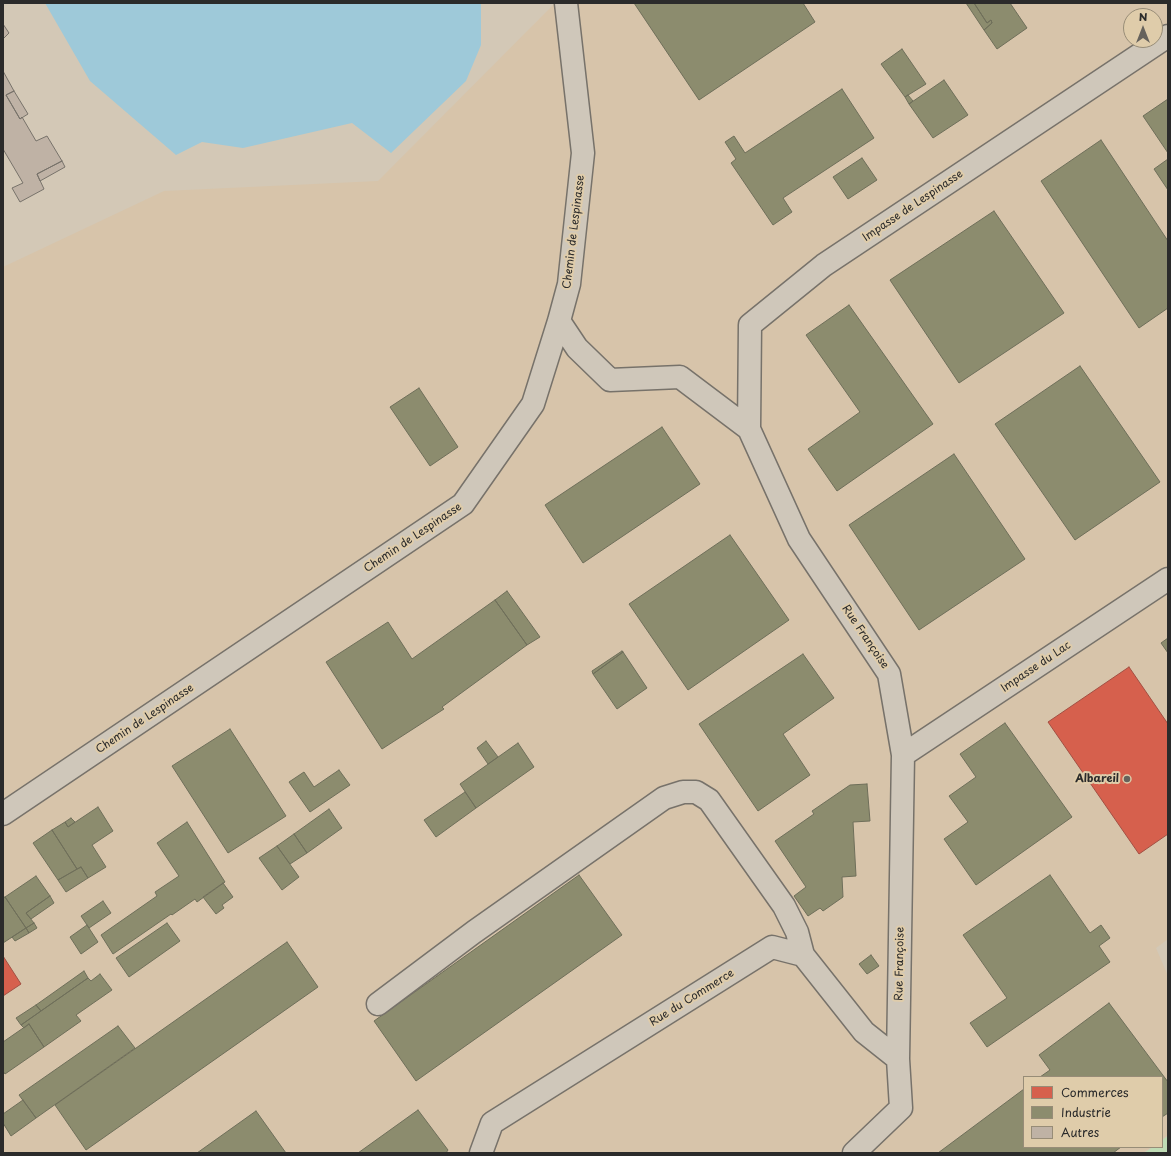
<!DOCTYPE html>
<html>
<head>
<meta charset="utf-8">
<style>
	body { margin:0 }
	#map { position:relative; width:1171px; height:1156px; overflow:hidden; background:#d3c8b6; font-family:"Playpen Sans",sans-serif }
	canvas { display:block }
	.frame { position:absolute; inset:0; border:4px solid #2b2b2b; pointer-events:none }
	.legend { position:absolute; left:1023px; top:1076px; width:140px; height:72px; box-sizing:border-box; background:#dfccaa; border:1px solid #978c77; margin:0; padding:5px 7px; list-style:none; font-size:12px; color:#2b2b2b }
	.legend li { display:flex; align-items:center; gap:8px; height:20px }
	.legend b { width:20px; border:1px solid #978c77 }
	.north { position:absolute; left:1123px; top:8px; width:40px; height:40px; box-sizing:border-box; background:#dfccaa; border:1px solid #978c77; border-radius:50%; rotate:0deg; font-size:11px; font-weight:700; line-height:16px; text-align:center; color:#2b2b2b }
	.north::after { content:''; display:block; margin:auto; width:14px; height:18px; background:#66625c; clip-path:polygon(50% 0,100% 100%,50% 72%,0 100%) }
</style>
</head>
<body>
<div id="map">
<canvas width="1171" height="1156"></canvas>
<div class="frame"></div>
<ul class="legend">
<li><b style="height:11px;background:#d6604d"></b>Commerces</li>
<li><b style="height:11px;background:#8c8c6e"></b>Industrie</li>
<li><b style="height:11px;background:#bfb2a5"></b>Autres</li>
</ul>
<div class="north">N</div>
</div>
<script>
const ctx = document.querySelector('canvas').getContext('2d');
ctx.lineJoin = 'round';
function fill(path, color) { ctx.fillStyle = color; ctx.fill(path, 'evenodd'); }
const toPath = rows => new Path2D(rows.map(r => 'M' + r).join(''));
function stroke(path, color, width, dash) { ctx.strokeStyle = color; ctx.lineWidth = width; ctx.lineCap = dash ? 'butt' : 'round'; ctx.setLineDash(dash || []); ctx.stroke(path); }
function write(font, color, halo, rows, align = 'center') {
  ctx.font = font + ' "Playpen Sans",sans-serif'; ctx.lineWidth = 4; ctx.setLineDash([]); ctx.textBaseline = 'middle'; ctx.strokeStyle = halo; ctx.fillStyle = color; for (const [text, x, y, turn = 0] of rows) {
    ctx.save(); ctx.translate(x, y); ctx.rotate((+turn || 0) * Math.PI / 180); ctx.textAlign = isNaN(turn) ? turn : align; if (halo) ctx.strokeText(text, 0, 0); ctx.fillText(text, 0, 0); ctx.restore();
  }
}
fill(toPath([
	[555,3,1168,3,1168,939,1156,948,1168,976,1168,1135,1162,1139,1162,1077,1024,1077,1024,1147,1151,1147,1143,1153,3,1153,3,267,164,191,378,181],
	[1131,16,1155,16,1155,40,1131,40]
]), '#d7c4aa');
fill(toPath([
	[1168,1136,1168,1153,1144,1153,1153,1147,1162,1147,1162,1140]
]), '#bfdcb5');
fill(toPath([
	[45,3,481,3,481,45,466,81,391,153,352,123,243,148,202,142,176,155,90,81]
]), '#9ec9d9');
const shops = toPath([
	[1129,667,1168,724,1168,834,1139,854,1048,722,1129,667],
	[3,956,21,984,3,996,3,956]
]);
fill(shops, '#d6604d');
stroke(shops, '#a35043', 1);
const industry = toPath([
	[634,3,803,3,815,22,699,100,634,3],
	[966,3,974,3,987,23,991,20,992,23,984,30,966,3],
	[974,3,1010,3,1027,28,997,49,984,30,992,23,991,20,987,23,974,3],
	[902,49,926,84,905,97,881,64,902,49],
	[944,80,968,115,933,138,909,104,944,80],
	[842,89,874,138,783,198,792,212,773,225,731,163,736,159,725,142,734,136,745,153,842,89],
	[908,95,913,101,909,104,905,97,908,95],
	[1168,99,1168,153,1143,116,1168,99],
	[1101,140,1168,241,1168,308,1139,328,1041,181,1101,140],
	[862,158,877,180,848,199,833,177,862,158],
	[1168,159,1168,190,1154,169,1168,159],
	[994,211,1064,313,959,383,890,280,994,211],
	[849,305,933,424,837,491,808,449,860,412,806,335,849,305],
	[1080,366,1160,482,1075,540,995,424,1080,366],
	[419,388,458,447,430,466,390,407,419,388],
	[662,427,700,484,583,563,545,505,662,427],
	[954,454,1025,559,919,630,849,525,954,454],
	[730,535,789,620,688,690,629,604,730,535],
	[507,591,540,637,527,645,495,600,507,591],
	[495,600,527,645,442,707,444,709,382,749,326,662,388,622,412,659,495,600],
	[1168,638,1168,653,1161,643,1168,638],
	[622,651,623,652,593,674,592,671,622,651],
	[623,652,647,688,617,709,593,674,623,652],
	[803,654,834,698,783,734,810,775,758,811,699,724,803,654],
	[1005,723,1072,817,976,885,944,839,968,822,949,796,976,777,960,754,1005,723],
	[230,729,286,816,228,853,172,766,230,729],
	[486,741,498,757,488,764,477,748,486,741],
	[518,743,534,767,476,808,460,784,518,743],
	[339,770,350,785,310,812,289,782,304,772,314,787,339,770],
	[867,784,870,821,853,822,856,876,842,877,843,897,823,911,820,908,808,916,794,896,806,887,775,841,814,814,812,811,850,785,867,784],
	[465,792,476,808,436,837,424,820,465,792],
	[98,807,113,831,92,845,106,867,88,878,81,867,77,869,52,830,65,822,68,827,98,807],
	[329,809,342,828,307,853,294,834,329,809],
	[71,818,75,822,68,827,65,822,71,818],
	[187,822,225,882,197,902,195,899,172,915,171,914,113,954,101,935,157,896,155,892,179,876,157,843,187,822],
	[52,830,77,869,58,880,33,843,52,830],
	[294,834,307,853,290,864,277,846,294,834],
	[277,846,299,877,282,890,259,858,277,846],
	[81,867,88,878,66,892,58,880,81,867],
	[579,875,622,935,416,1081,374,1021,579,875],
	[1050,875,1090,933,1101,925,1110,938,1099,946,1110,962,987,1047,970,1023,1007,998,963,935,1050,875],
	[36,876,50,896,26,913,34,923,26,928,5,897,36,876],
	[223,883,233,897,222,905,224,908,216,914,203,897,223,883],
	[50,896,54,903,31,919,26,913,50,896],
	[5,897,26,928,3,943,3,898,5,897],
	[103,901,111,913,89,928,81,916,103,901],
	[34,923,37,928,29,933,26,928,34,923],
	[167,923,180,941,129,977,116,958,167,923],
	[87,925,98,942,81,954,70,937,87,925],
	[26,928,29,933,15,941,12,937,26,928],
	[287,942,318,987,86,1150,55,1105,287,942],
	[871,955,879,966,867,974,859,964,871,955],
	[84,971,88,978,41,1011,36,1005,84,971],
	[100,974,112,990,76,1015,81,1021,44,1047,29,1024,24,1028,21,1025,88,978,91,981,100,974],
	[1109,1003,1168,1082,1168,1113,1162,1117,1162,1077,1040,1077,1050,1070,1039,1055,1109,1003],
	[36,1005,41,1011,21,1025,16,1018,36,1005],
	[29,1024,44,1047,5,1074,3,1071,3,1042,29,1024],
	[118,1026,135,1048,36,1118,19,1095,118,1026],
	[1024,1089,1024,1147,1121,1147,1113,1153,938,1153,1024,1089],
	[23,1100,36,1118,11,1136,3,1123,3,1114,23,1100],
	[418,1110,448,1150,446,1153,358,1153,418,1110],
	[256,1111,286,1153,197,1153,256,1111]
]);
fill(industry, '#8c8c6e');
stroke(industry, '#6f6f5a', 1);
const building = toPath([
	[3,24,9,33,3,39,3,24],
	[3,71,14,91,6,95,20,119,22,117,36,141,47,136,62,161,37,174,44,189,20,202,12,188,23,183,3,149,3,71],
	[14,91,28,114,20,119,6,95,14,91],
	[62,161,65,167,40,181,37,174,62,161]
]);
fill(building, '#bfb2a5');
stroke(building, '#77726a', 1);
const minor = toPath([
	[559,321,577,348,610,380,680,377,749,429,799,539,889,674,903,755,898,1059,901,1108,854,1153],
	[749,429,750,325,824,265,1168,36],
	[903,755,1168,579],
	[3,814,463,504,533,404,559,321,569,284,583,153,566,3],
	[378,1004,474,932,664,798,683,792,696,792,709,800,784,906,797,932,803,955],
	[481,1153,492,1123,772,947,803,955,864,1032,898,1059]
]);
stroke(minor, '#77726a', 25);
stroke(minor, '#cfc7ba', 22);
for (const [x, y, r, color] of [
	[1127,779,4,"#66625c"]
]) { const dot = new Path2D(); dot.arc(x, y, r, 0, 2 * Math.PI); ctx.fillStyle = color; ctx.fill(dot); stroke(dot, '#dfccaa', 1.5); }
write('11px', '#2b2b2b', '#dfccaa', [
	["Impasse de Lespinasse",913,206,-34],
	["Chemin de Lespinasse",574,232,-83],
	["Chemin de Lespinasse",413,538,-34],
	["Rue Françoise",865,637,56],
	["Impasse du Lac",1036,667,-34],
	["Chemin de Lespinasse",145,719,-34],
	["Rue Françoise",900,964,-89],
	["Rue du Commerce",692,998,-32]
]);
write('bold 11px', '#2b2b2b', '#dfccaa', [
	["Albareil",1119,779]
], 'right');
</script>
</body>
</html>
